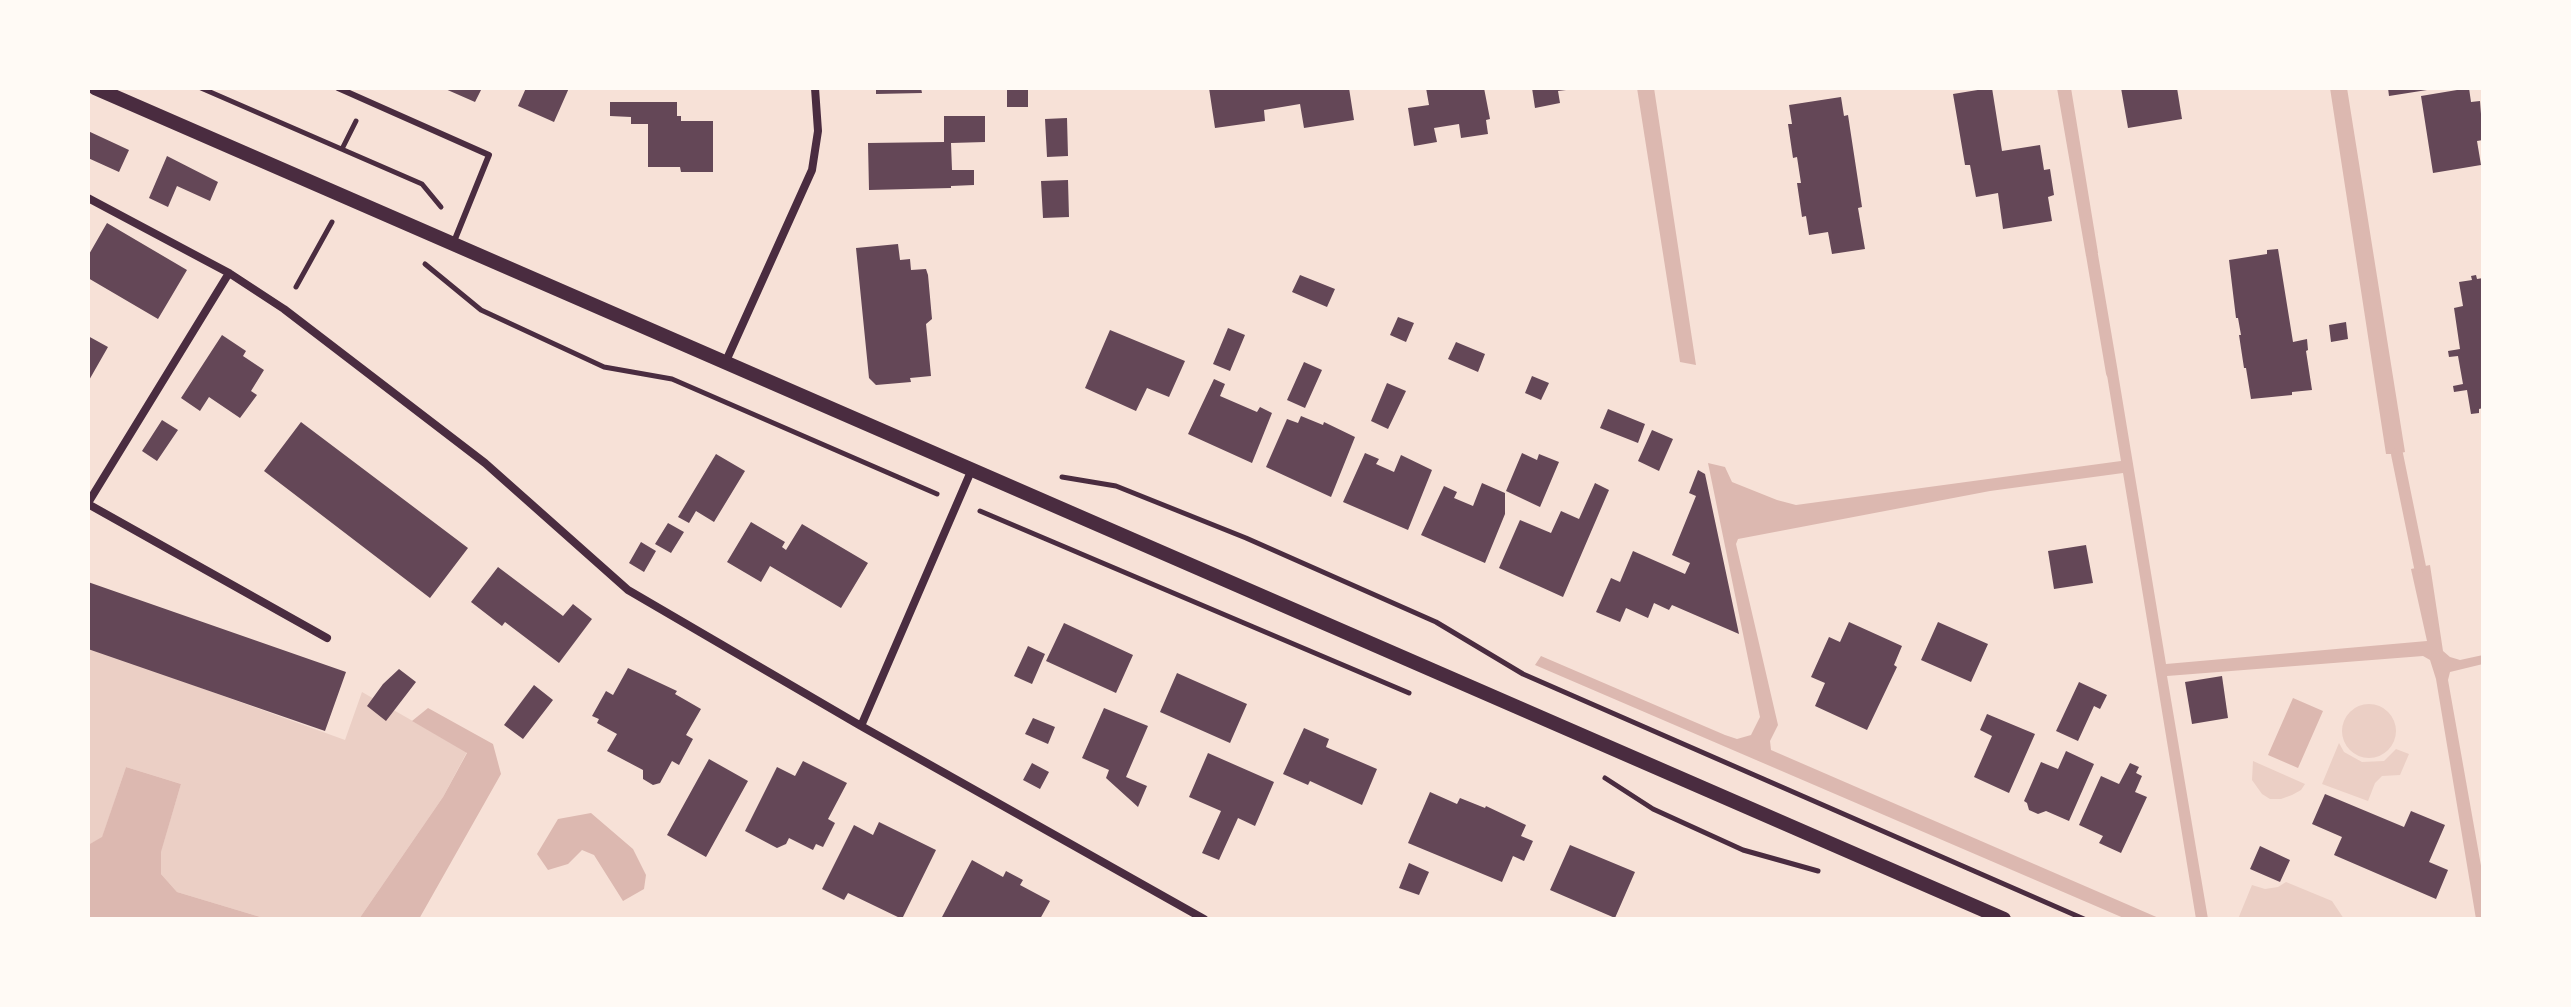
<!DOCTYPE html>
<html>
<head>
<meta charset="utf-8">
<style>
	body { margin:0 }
	#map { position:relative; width:2571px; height:1007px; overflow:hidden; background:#f7e1d7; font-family:"DM Sans",sans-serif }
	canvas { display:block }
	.frame { position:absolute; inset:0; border:90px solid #fffaf5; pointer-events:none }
</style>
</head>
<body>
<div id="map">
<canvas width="2571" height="1007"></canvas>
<div class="frame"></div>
</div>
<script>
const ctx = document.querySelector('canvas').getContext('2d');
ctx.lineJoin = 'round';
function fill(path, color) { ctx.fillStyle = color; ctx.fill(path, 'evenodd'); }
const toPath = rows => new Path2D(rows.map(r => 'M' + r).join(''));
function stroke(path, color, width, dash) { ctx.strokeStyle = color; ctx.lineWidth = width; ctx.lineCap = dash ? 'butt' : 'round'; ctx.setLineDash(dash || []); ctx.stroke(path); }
fill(toPath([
	[88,647,345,740,362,692,467,752,443,797,359,919,267,919,177,892,161,874,161,851,181,784,126,767,102,838,88,845],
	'2342 731a27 27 0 1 1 54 0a27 27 0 1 1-54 0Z',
	[2339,743,2344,752,2362,762,2384,761,2396,749,2409,754,2400,775,2382,776,2375,783,2368,801,2322,784],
	[2253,761,2305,784,2301,790,2292,795,2281,799,2270,799,2262,794,2252,780],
	[2286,882,2332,901,2344,919,2238,919,2252,885,2265,889,2278,887]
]), '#ebcfc5');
fill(toPath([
	[1637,88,1654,88,1696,365,1680,362],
	[2057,88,2071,88,2098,253,2092,255,2086,256],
	[2330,88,2347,88,2405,452,2397,454,2386,454],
	[2118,373,2166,664,2427,641,2411,569,2430,565,2443,651,2450,657,2460,660,2483,655,2483,664,2450,672,2448,680,2483,877,2483,919,2476,919,2436,679,2430,660,2423,656,2167,676,2208,919,2196,919,2123,473,1990,491,1738,539,1736,544,1778,725,1770,741,1771,750,2161,919,2126,919,1535,665,1541,656,1725,735,1737,739,1751,735,1760,717,1708,463,1725,467,1732,482,1777,500,1796,505,2121,461,2107,375],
	[2293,698,2323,711,2298,768,2268,755],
	[428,708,493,744,501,774,419,919,359,919,443,797,467,753,412,721],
	[126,767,181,784,161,852,161,874,177,892,267,919,88,919,88,845,102,837],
	[591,813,633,849,646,875,644,889,623,901,594,855,582,850,568,864,548,870,537,854,558,819]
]), '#dcb8b0');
stroke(toPath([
	[2092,255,2112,373],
	[2397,454,2420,567]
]), '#dcb8b0', 12);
fill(toPath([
	[443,88,482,88,475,102],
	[526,88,569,88,554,122,518,106],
	[876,88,921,88,922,93,876,94],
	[1007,88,1028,88,1028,107,1007,107],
	[1209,88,1349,88,1354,120,1304,128,1300,104,1264,110,1265,121,1215,128],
	[1426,88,1484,88,1490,119,1486,120,1488,134,1461,138,1459,124,1434,128,1437,142,1414,146,1408,108,1429,105],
	[1532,88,1566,88,1566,90,1558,91,1560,103,1535,108],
	[1990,88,1992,88,2002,151,2040,145,2044,170,2050,169,2054,195,2048,197,2052,221,2003,229,1998,193,1976,197,1970,165,1965,165,1953,94],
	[2121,88,2177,88,2182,119,2128,128],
	[2388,88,2427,88,2427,90,2389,96],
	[2469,88,2471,102,2480,101,2483,140,2477,141,2481,165,2433,173,2421,96],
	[1841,97,1844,116,1848,115,1862,207,1858,208,1865,249,1832,254,1828,232,1809,235,1806,216,1802,217,1797,183,1801,183,1797,157,1793,158,1788,124,1792,124,1789,105],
	[610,102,677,102,677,116,681,116,681,121,713,121,713,172,681,172,680,167,648,167,648,124,631,124,631,117,610,116],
	[944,116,985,116,985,142,951,143,952,170,974,170,974,185,951,186,951,188,869,190,868,143,944,142],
	[1067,118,1068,156,1047,157,1045,119],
	[88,131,129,150,119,172,88,158],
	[167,156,218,182,210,201,177,186,168,207,149,198],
	[1068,180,1069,217,1043,218,1041,181],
	[107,223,187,270,158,319,88,278,88,256],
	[898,244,900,260,910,259,911,270,926,269,928,275,932,319,926,324,931,376,910,378,911,382,876,385,869,378,856,248],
	[2278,249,2293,342,2307,339,2308,350,2306,351,2312,390,2292,392,2292,395,2251,399,2246,368,2244,368,2239,335,2241,335,2238,318,2236,318,2229,260,2267,254,2267,250],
	[1300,275,1335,289,1327,307,1292,292],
	[2476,275,2477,279,2483,278,2483,408,2479,409,2479,413,2471,414,2467,390,2454,392,2453,386,2463,384,2458,356,2449,357,2448,351,2460,349,2454,308,2463,306,2459,282,2472,280,2471,276],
	[1398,317,1414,323,1406,342,1390,335],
	[2346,322,2348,339,2331,342,2329,325],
	[1228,328,1245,335,1230,371,1213,364],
	[1110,330,1185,361,1169,397,1147,388,1136,411,1085,388],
	[222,335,246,351,243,356,264,370,251,391,257,395,240,418,209,397,200,411,181,398],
	[88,336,108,347,88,382],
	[1456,342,1485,354,1478,372,1448,359],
	[1304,362,1322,370,1305,408,1287,400],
	[1532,376,1549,383,1541,400,1525,393],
	[1214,379,1225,384,1220,396,1257,412,1260,407,1272,413,1252,463,1188,434],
	[1387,383,1406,391,1388,429,1371,421],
	[1608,409,1645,424,1638,443,1600,428],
	[1301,416,1323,425,1324,422,1355,437,1331,497,1266,467,1287,419,1298,423],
	[162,420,178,430,157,461,142,451],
	[301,422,468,548,430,598,264,471],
	[1652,430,1673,439,1659,471,1638,461],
	[1365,453,1379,459,1376,464,1394,472,1401,455,1432,470,1408,530,1343,502],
	[1522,453,1537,460,1539,454,1559,462,1540,507,1506,491],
	[716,454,745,471,714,522,696,511,689,523,678,517],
	[1698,470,1705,474,1739,634,1672,605,1669,610,1654,603,1648,618,1626,608,1620,622,1596,612,1611,578,1620,582,1633,551,1685,574,1690,563,1672,555,1696,496,1689,493],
	[1482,483,1505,493,1505,514,1485,563,1421,535,1444,486,1457,492,1454,498,1473,506],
	[1595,483,1609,490,1563,597,1499,568,1520,520,1551,533,1561,511,1579,519],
	[751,522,785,542,782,547,786,550,802,524,868,563,841,608,770,566,761,582,727,562],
	[668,523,684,532,671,553,655,544],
	[641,542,656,551,644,572,629,563],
	[2086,545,2093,583,2054,589,2048,551],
	[498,567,563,616,573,604,592,619,559,663,505,622,502,626,471,602],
	[88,582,346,672,325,731,88,649],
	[1849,622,1902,646,1894,665,1897,667,1867,730,1815,706,1825,683,1811,677,1829,637,1840,642],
	[1938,622,1988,644,1971,682,1921,660],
	[1064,623,1133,655,1116,693,1046,661],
	[1028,646,1045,654,1032,684,1014,676],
	[628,668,677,691,675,694,701,709,686,735,693,739,679,765,672,761,660,783,653,785,643,779,643,770,607,751,617,734,597,723,599,719,592,716,606,691,613,695],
	[399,669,416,682,386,721,367,706,383,684],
	[1177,673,1247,704,1230,743,1160,712],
	[2222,676,2228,718,2192,724,2185,682],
	[2079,682,2107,695,2100,709,2094,706,2078,741,2056,731],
	[534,685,553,700,523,739,504,725],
	[1104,708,1148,726,1126,777,1147,786,1138,807,1106,778,1109,770,1082,758],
	[1987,714,2035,734,2009,793,1974,777,1992,736,1980,730],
	[1033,718,1055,727,1048,744,1025,734],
	[1304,728,1329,739,1326,747,1377,769,1362,805,1310,781,1308,785,1283,774],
	[2066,751,2094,764,2069,821,2046,811,2038,814,2029,810,2027,803,2024,801,2041,762,2058,769],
	[1208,753,1274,782,1255,826,1238,818,1219,860,1202,853,1221,811,1189,797],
	[709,759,748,781,706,857,667,835],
	[803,761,847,783,828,819,835,823,823,847,816,844,813,850,789,838,786,844,777,848,745,831,777,767,795,776],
	[1032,763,1049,772,1040,789,1023,780],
	[2130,763,2139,767,2136,773,2142,776,2135,792,2147,797,2121,853,2099,843,2103,836,2079,825,2101,776,2119,784],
	[1430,792,1457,804,1460,798,1485,808,1486,806,1526,825,1521,836,1533,841,1524,861,1513,856,1502,882,1408,843],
	[2325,794,2404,827,2411,811,2445,825,2429,862,2448,870,2436,899,2334,855,2342,837,2312,824],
	[879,822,936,850,902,919,848,893,844,900,822,889,854,825,873,835],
	[1570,845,1635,872,1615,918,1550,890],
	[2260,846,2290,860,2280,882,2250,869],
	[972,860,1003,877,1006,871,1023,880,1020,885,1050,901,1040,919,942,917],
	[1409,863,1429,872,1419,895,1399,888]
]), '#644757');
stroke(toPath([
	[201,88,422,184,441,207],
	[342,149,356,121],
	[425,264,481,310,604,367,672,379,937,494],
	[296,287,332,222],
	[1062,477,1116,486,1246,538,1436,622,1523,674,2084,919],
	[980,511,1409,693],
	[1605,778,1653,809,1743,850,1818,871]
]), '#4a2c40', 5);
stroke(toPath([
	[338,88,489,155,453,244]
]), '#4a2c40', 6);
stroke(toPath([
	[88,198,229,273,284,309,485,463,628,590,861,726,1204,919],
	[726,361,812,170,818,131,815,88],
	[88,503,229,273],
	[88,504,327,638],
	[861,726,972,469]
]), '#4a2c40', 8);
stroke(toPath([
	[95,88,2004,919]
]), '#4a2c40', 14);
</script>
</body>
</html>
